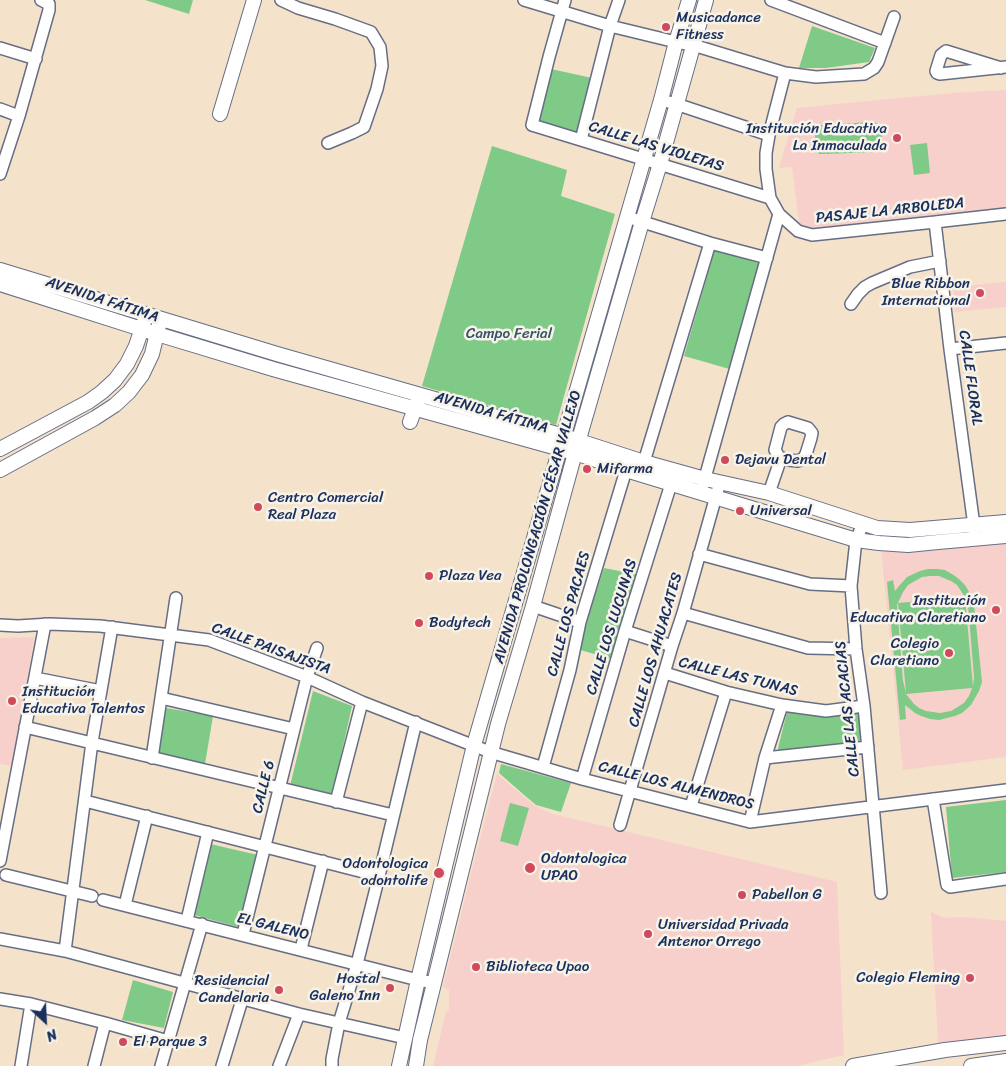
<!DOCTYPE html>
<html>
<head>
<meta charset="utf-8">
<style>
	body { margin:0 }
	#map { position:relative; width:1006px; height:1066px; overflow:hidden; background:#f5e2ca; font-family:Sriracha,sans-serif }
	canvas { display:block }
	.north { position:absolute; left:20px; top:996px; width:50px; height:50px; -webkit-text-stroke:4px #f7f3e8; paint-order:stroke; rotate:155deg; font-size:14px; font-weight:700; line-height:20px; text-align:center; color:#1b2f5e }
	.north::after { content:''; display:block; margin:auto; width:18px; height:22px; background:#1b2f5e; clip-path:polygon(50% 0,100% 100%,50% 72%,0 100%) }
</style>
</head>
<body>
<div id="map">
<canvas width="1006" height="1066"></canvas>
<div class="north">N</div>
</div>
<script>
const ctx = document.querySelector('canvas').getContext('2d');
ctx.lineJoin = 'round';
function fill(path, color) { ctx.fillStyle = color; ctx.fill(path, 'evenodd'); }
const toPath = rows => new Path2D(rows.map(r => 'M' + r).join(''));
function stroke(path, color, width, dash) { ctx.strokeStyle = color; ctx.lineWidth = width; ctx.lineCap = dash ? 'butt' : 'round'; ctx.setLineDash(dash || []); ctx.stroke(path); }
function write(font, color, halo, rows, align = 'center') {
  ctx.font = font + ' Sriracha,sans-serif'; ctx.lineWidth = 5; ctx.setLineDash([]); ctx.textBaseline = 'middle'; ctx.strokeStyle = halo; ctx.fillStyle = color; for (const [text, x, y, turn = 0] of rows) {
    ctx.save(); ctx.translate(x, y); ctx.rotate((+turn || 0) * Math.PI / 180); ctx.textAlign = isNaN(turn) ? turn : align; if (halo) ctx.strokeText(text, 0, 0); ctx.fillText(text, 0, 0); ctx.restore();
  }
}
fill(toPath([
	[1006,90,1006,207,807,229,799,223,792,167,779,168,797,108,899,98,967,92],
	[1006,282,1006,307,955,312,953,287],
	[1006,540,1006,757,903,770,881,549],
	[34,637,13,766,0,764,0,638],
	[497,774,535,806,553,814,837,882,844,1055,797,1066,433,1066,446,1012,449,1010,449,990,443,987,475,858],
	[931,912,945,918,965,917,1006,921,1006,1035,938,1044]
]), '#f7d0cb');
fill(toPath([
	[145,0,193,0,189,14],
	[812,26,875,48,869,62,826,68,799,68],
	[551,69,592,78,578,133,539,121],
	[872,122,875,122,881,127,883,145,880,150,877,152,823,154,819,154,815,149,815,130,820,125],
	[927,143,930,173,914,175,910,145],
	[492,146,567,170,561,196,615,214,556,425,422,386],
	[715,249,764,265,733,370,684,356],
	[604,568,640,575,615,660,577,649],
	[928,569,937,569,945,570,952,574,959,579,965,585,972,597,974,604,982,682,979,691,971,705,962,713,955,716,939,720,930,719,921,716,915,713,905,705,906,719,900,720,887,582,893,580,895,591,899,586,907,577,920,571],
	[930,576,939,576,951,581,957,585,965,597,898,603,906,693,903,681,897,605,903,592,908,585,922,577],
	[965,597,968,607,969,616,974,678,973,686],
	[972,688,969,696,964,703,951,711,940,713,926,711,919,708,914,704,906,694],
	[313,691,352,706,332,796,290,786],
	[166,708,213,716,205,764,156,753],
	[792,710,806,715,821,716,860,711,862,741,784,752,779,751,778,748,787,712],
	[501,764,571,783,561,812,536,805,523,794,499,773],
	[1006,800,1006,872,952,878,946,807],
	[510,803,529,808,518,846,500,841],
	[206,843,258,855,238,927,194,915],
	[133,980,173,992,164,1028,122,1020]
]), '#7fca87');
const minor = toPath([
	[281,0,298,8,335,19,371,32,380,47,382,66,377,89,364,127,352,133,328,143],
	[524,0,610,26,676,42,693,45,785,73,816,77,864,74,874,68,878,62,894,17],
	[565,0,549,57,532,125,770,198],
	[771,0,885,43],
	[0,48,36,59],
	[1001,68,946,51,941,55,936,71,937,73,940,74,1006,67],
	[785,73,769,135,766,153,766,169,770,198,779,214,798,231,812,235,935,222,1006,214],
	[661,100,676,104,769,135],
	[0,109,19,116],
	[581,140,610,26,619,0],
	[0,174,19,116,49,10,49,4,41,0],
	[627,217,710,243,767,258],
	[935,222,950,349,975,533],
	[851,304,858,294,865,287,872,283,910,267,940,261],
	[950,349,1006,343],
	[788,422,808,428,812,433,811,438,806,454,804,458,798,461,788,460,779,457,775,450,781,427,784,424,788,422],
	[644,462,710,243],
	[701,492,779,214],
	[769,493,781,458],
	[863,524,856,540,851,586,856,649,864,706,881,893],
	[699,554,810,584,851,586],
	[533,606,580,622],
	[683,613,808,648,856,649],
	[0,625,18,626,50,624,100,626,209,640,307,677,362,702,490,752,582,779,750,822,1006,790],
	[625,631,672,646],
	[665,673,726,692,782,705,826,711,864,706],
	[35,678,101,691],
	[161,698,294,729],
	[25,727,393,815],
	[152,758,176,598],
	[765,758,868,747],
	[543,767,570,670,580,622,626,470],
	[582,779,625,631,671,484],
	[933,799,947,885,950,887,1006,879],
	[85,801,379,876],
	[336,802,362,702],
	[691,806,726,692],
	[750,822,765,758,782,705],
	[620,825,672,646,683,613,720,482],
	[0,861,45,624],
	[6,875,92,896],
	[103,900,418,980,435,983],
	[125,905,147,816],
	[187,920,208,832],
	[243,934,307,677,317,648],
	[0,939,65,951,299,1014,405,1038],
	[301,949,323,861],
	[65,951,92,742,112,627],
	[0,999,31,1004,105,1023,168,1041],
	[21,1066,31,1004],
	[94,1066,105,1023],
	[161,1066,202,924],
	[222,1066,242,1000],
	[279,1066,299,1014],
	[332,1066,332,1059,339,1023,357,964,379,876,416,722]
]);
const major = toPath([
	[220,114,254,0],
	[0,270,277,354,564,436,644,462,705,479,769,493,877,528,910,530,1006,522],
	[0,284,157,334,273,369,575,453,626,470,856,540,879,543,908,545,938,542,1006,536],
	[410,422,418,400],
	[0,449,88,402,102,392,115,380,127,364,136,346,144,322],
	[0,470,95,418,115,405,129,392,142,375,152,354,159,325],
	[399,1066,418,980,474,745,661,100,676,42,689,0],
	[416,1066,420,1040,498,724,533,606,575,453,642,222,660,164,706,0],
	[853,1066,945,1050,1006,1043],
	[971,1066,1006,1061]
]);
stroke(minor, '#676e84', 14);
stroke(major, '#676e84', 16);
stroke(minor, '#fff', 11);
stroke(major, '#fff', 14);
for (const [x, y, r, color] of [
	[666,27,5,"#d1495b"],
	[897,138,5,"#d1495b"],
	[980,293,5,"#d1495b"],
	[725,460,5,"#d1495b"],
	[587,469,5,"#d1495b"],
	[258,507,5,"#d1495b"],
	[740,511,5,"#d1495b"],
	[429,576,5,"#d1495b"],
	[996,610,5,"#d1495b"],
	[419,623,5,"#d1495b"],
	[949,653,5,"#d1495b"],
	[12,701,5,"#d1495b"],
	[530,868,6,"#d1495b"],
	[439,873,6,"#d1495b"],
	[742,895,5,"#d1495b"],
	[648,934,5,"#d1495b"],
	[476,967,5,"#d1495b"],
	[970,978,5,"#d1495b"],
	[390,988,5,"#d1495b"],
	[279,990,5,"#d1495b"],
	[123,1042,5,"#d1495b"]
]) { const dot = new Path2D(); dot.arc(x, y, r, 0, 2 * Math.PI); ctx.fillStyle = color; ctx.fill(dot); stroke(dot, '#f7f3e8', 2); }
write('15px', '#1b2f5e', '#f7f3e8', [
	["Musicadance",676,18],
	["Fitness",676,35],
	["Institución Educativa",887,129,"right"],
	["La Inmaculada",887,146,"right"],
	["Blue Ribbon",970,284,"right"],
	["International",970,301,"right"],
	["Dejavu Dental",735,460],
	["Mifarma",597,469],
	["Centro Comercial",268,498],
	["Real Plaza",268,515],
	["Universal",750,511],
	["Plaza Vea",439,576],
	["Institución",986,601,"right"],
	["Educativa Claretiano",986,618,"right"],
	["Bodytech",429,623],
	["Colegio",939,644,"right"],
	["Claretiano",939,661,"right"],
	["Institución",22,692],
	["Educativa Talentos",22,709],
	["Odontologica",541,859],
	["UPAO",541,876],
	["Odontologica",428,864,"right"],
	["odontolife",428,881,"right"],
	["Pabellon G",752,895],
	["Universidad Privada",658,925],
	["Antenor Orrego",658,942],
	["Biblioteca Upao",486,967],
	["Colegio Fleming",960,978,"right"],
	["Hostal",380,979,"right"],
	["Galeno Inn",380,996,"right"],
	["Residencial",269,981,"right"],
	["Candelaria",269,998,"right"],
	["El Parque 3",133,1042]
], 'left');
write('15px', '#1b2f5e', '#f7f3e8', [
	["CALLE LAS VIOLETAS",656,147,17],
	["PASAJE LA ARBOLEDA",890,211,-6],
	["AVENIDA FÁTIMA",102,300,18],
	["CALLE FLORAL",970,378,82],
	["AVENIDA FÁTIMA",491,413,16],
	["AVENIDA PROLONGACIÓN CÉSAR VALLEJO",538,527,-74],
	["CALLE LOS PACAES",569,614,-75],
	["CALLE LOS LUCUNAS",612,627,-73],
	["CALLE PAISAJISTA",271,649,20],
	["CALLE LOS AHUACATES",656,650,-74],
	["CALLE LAS TUNAS",738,677,14],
	["CALLE LAS ACACIAS",848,709,-96],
	["CALLE LOS ALMENDROS",676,786,14],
	["CALLE 6",264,787,-76],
	["EL GALENO",273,927,14]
]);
write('15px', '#345668', '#f7f3e8', [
	["Campo Ferial",509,334]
]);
</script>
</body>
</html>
